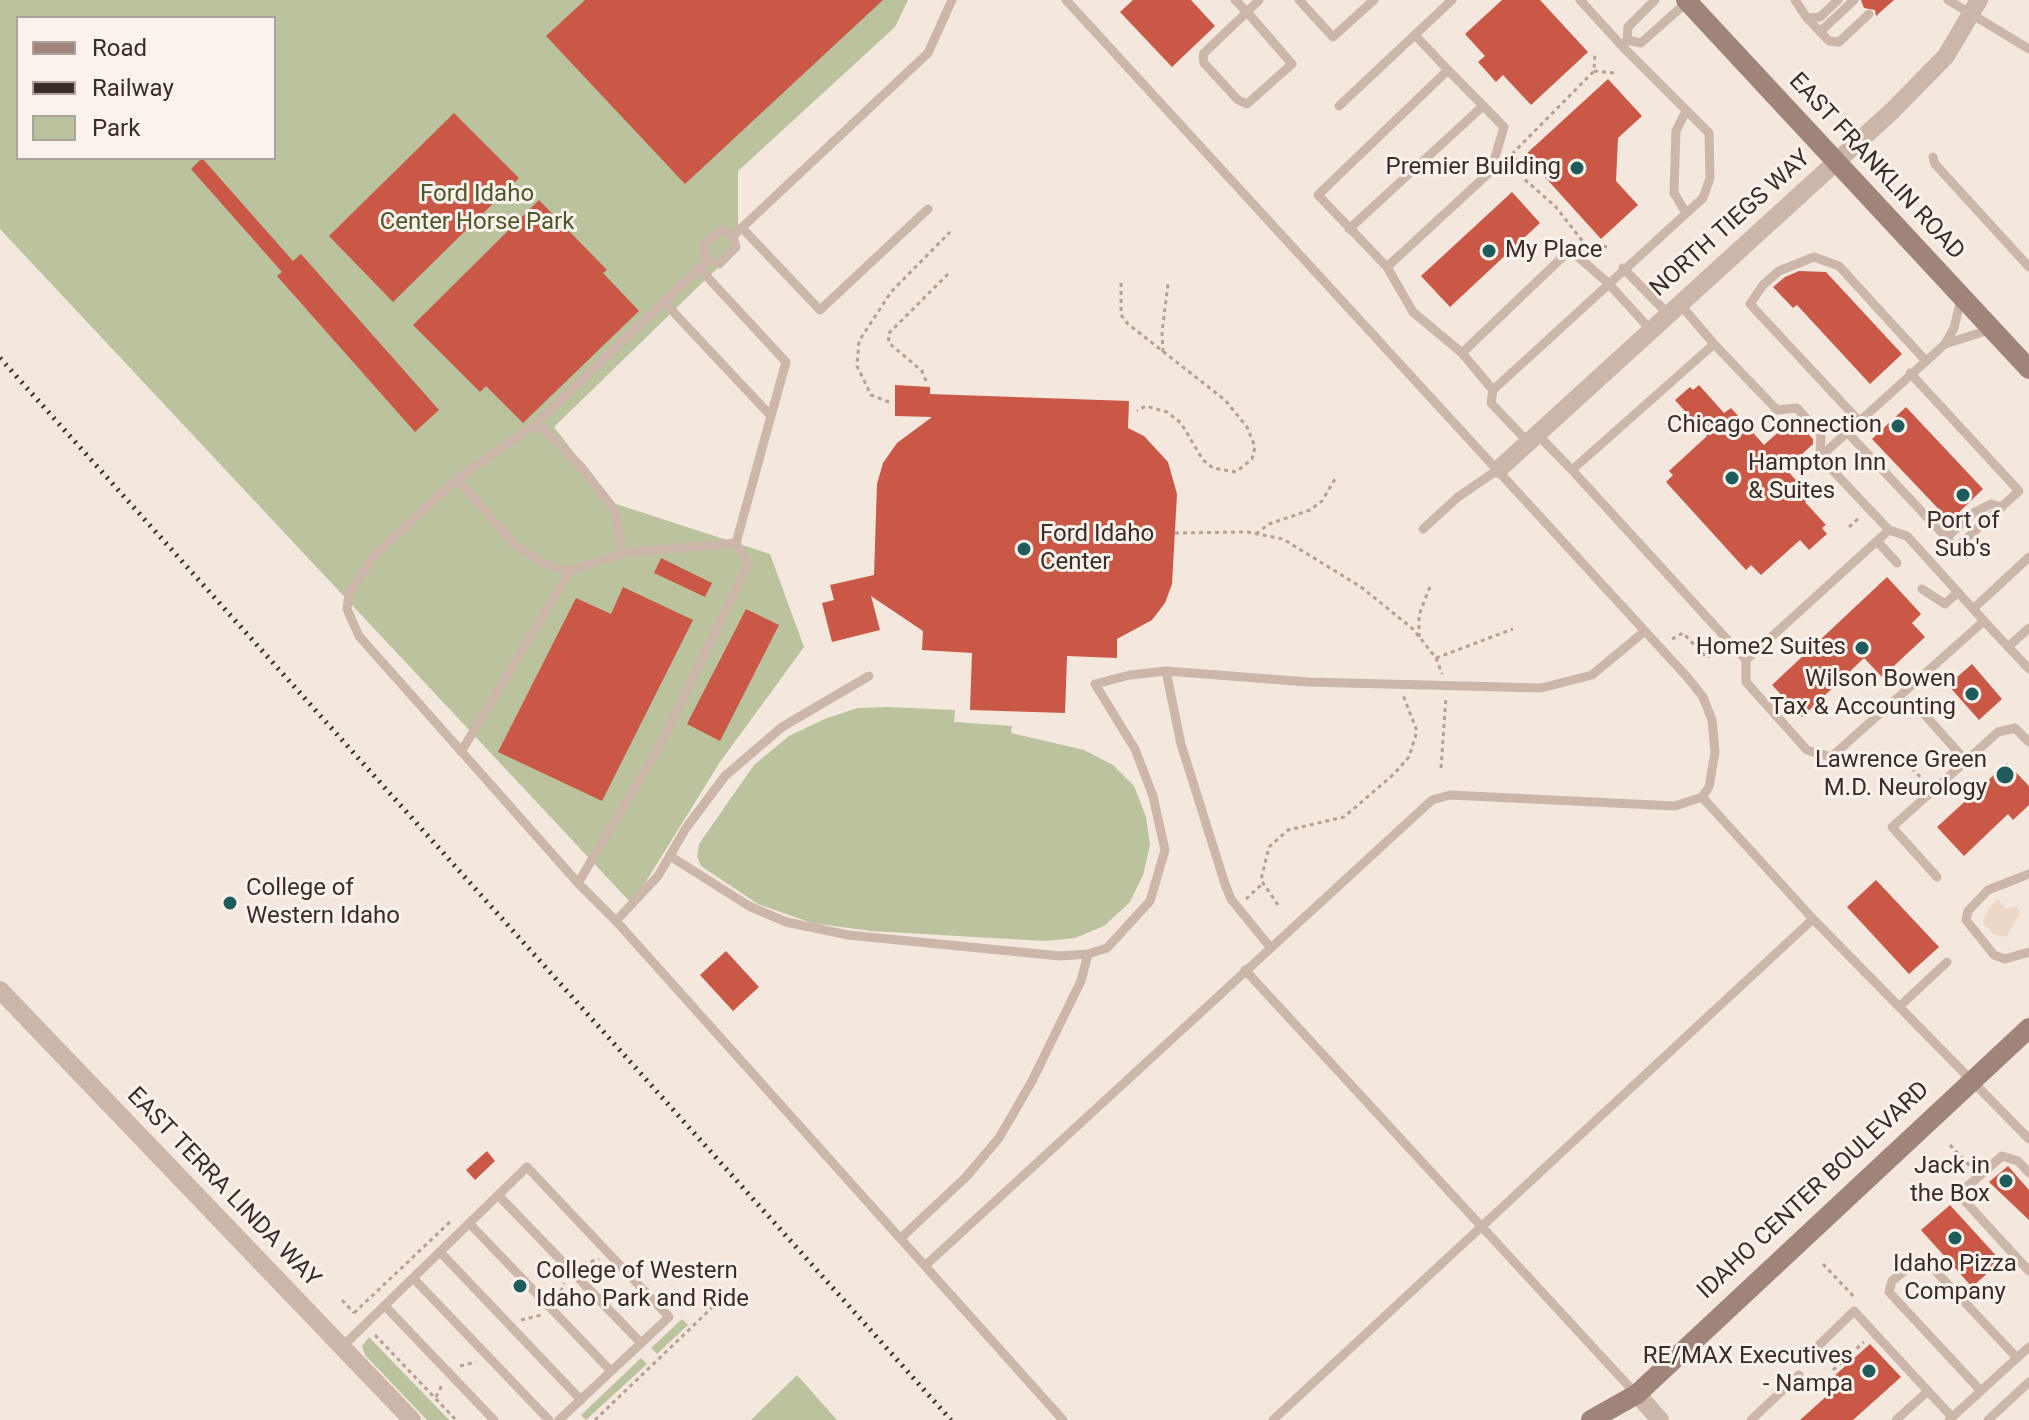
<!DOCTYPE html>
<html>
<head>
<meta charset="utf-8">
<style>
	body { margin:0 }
	#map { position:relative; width:2029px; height:1420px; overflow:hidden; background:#f3e7de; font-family:Roboto,sans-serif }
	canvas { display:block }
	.legend { position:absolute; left:16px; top:16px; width:260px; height:144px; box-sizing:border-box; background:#faf2eb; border:2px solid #ada39d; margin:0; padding:10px 14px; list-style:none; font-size:24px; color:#392d29 }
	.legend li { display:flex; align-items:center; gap:16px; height:40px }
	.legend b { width:40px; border:2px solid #ada39d }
</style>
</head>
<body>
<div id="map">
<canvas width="2029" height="1420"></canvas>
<ul class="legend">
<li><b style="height:10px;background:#a0847a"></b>Road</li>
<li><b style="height:10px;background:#392d29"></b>Railway</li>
<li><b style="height:22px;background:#bac39d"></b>Park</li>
</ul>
</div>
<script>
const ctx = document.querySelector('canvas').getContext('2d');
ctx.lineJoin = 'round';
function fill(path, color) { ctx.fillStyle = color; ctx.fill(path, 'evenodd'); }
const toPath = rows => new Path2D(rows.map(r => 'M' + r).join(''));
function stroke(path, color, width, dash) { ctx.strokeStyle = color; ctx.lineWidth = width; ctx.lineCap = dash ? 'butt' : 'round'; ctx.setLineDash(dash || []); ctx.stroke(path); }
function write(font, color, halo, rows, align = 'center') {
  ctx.font = font + ' Roboto,sans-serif'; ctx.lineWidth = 6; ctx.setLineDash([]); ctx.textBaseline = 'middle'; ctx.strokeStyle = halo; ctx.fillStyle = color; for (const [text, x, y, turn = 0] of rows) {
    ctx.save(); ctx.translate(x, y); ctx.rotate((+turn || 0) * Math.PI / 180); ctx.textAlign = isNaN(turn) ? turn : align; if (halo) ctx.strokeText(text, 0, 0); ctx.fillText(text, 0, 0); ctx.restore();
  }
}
fill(toPath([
	[0,0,908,0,895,27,738,171,738,248,554,427,613,503,770,554,804,647,720,762,632,904,0,229],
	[18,18,274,18,274,158,18,158],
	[887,707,955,710,954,722,1012,726,1011,733,1084,750,1113,765,1134,786,1146,817,1150,845,1143,875,1130,902,1104,926,1075,938,1045,941,871,931,812,923,758,904,701,866,697,856,699,844,754,765,789,736,827,718,858,708],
	[682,1319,688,1325,657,1354,651,1348],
	[369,1337,449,1420,427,1420,365,1355,362,1346],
	[641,1358,647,1364,586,1420,581,1415],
	[797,1375,837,1420,751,1420]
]), '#bac39d');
fill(toPath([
	[1998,899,2006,909,2017,906,2020,914,2006,937,1993,934,1983,922,1988,909]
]), '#ecd6c5');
fill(toPath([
	[585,0,883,0,685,184,546,36],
	[1133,0,1191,0,1215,26,1172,67,1120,12],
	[1502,0,1540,0,1588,52,1531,105,1503,75,1496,82,1478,62,1485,56,1465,34],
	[1861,0,1894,0,1876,16,1875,10,1864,8],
	[1608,79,1642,116,1618,138,1616,181,1638,205,1601,239,1525,155],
	[454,113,519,178,393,302,329,236],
	[202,158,293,261,301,254,439,410,415,432,277,276,282,272,191,169],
	[1512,192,1540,223,1450,307,1421,276],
	[539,200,607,270,603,273,639,311,523,423,486,386,480,392,413,325],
	[1799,271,1826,272,1902,354,1870,384,1797,305,1793,308,1773,287,1785,277],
	[895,385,930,387,930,394,1129,401,1128,428,1144,436,1168,462,1177,494,1172,584,1165,603,1152,620,1117,639,1117,658,1067,656,1065,713,970,710,972,653,922,650,923,631,871,596,880,630,832,642,822,603,834,600,830,585,874,575,877,484,883,463,897,443,932,417,895,416],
	[1699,385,1724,413,1731,408,1764,445,1794,418,1813,439,1813,444,1786,469,1811,497,1805,502,1826,525,1822,528,1827,534,1809,550,1800,540,1761,575,1751,565,1746,570,1666,482,1673,475,1669,471,1707,436,1675,400,1690,387,1693,390],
	[1906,407,1983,489,1950,521,1872,439],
	[661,558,712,583,705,597,654,573],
	[1887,577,1921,614,1912,623,1925,637,1882,677,1864,658,1802,717,1772,685],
	[623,587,693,620,602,801,498,752,576,598,611,614],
	[746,609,779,625,720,741,687,724],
	[1972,664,2002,699,1979,720,1948,685],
	[2007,763,2029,786,2029,805,2013,820,2008,814,1964,856,1937,827],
	[1876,880,1939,947,1909,974,1847,907],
	[726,951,759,987,733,1011,700,975],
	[487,1151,495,1161,475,1180,466,1170],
	[2008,1166,2029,1190,2029,1220,1989,1182],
	[1950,1205,2001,1261,1972,1287,1921,1230],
	[1870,1344,1901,1377,1853,1420,1800,1420,1840,1384,1833,1377]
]), '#c95946');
stroke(toPath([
	[1594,71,1615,73],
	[1587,245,1609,247],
	[1587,247,1556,207,1523,178,1513,153,1594,71,1595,52],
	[1121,283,1121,315,1128,324,1225,400,1247,427,1255,447,1252,459,1236,472,1213,468,1203,460,1181,423,1167,412,1146,406,1137,411],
	[1163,352,1162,332,1168,284],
	[926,381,922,371,889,343,888,334,948,274],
	[889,402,871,395,857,366,859,341,891,292,950,232],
	[1849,527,1860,517],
	[1175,533,1247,532,1283,539,1361,587,1413,629,1436,658,1442,674],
	[1256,534,1269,524,1310,510,1322,501,1335,479],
	[1419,637,1419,615,1431,584],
	[1672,639,1683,633,1707,658,1719,647],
	[1436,658,1513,629],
	[1441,768,1446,697],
	[1912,768,1923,780],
	[1246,899,1263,883],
	[1278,905,1261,880,1269,847,1288,830,1344,817,1394,774,1409,757,1417,731,1403,695],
	[1950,1145,1970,1166],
	[583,1264,599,1259],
	[1823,1264,1856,1299],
	[558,1299,564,1283],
	[342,1300,354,1313],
	[354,1313,450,1222],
	[521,1320,541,1315],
	[375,1335,456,1420],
	[460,1366,476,1362],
	[1833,1370,1864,1342],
	[436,1397,443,1383],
	[595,1420,720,1300]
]), '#b89f93', 3, [4, 4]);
stroke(toPath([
	[1066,0,1688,678,1703,697,1712,720,1715,752,1709,787,1702,797],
	[1235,0,1247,12,1292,64,1247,104,1238,100,1204,63,1203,57,1204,53,1247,12,1259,0],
	[1299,0,1333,37,1374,0],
	[1580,0,1622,46,1627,40,1641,43,1687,2],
	[1795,0,1807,18,1820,17,1838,0],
	[1948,0,2029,49],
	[1807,18,1829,41,1839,42,1869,14],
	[1820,32,1854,0],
	[1415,35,1448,70],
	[1627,40,1628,27,1655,0],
	[1339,106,1452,0],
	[1685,113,1676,131,1674,193,1686,213],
	[1933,157,1935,164,2029,267],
	[742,228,820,310,928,209],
	[1349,229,1483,106],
	[733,236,928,53,952,0],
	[708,260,703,245,721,230,733,236],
	[708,260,719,264,736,247,733,236],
	[1387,267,1491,171,1504,127,1448,70,1318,195,1387,267,1413,312,1462,353],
	[699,268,786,362,771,416],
	[1623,268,1667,313],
	[664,302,771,416,736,543],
	[1679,303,1714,344,1572,470,1746,660,1746,682,1807,750,1831,757,1984,621,1907,536,1889,530,1820,457,1945,344,1992,329],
	[1714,344,1777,410,1797,408,1821,435,1820,457],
	[1945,344,1954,328,1961,299],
	[1493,390,1703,198,1710,178,1709,133,1622,46],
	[1859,421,1750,304,1763,285,1779,271,1814,257,1839,266,1925,360],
	[533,426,544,429,582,468,614,509,623,553],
	[1847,432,1956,548,2019,491,1910,373],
	[1537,434,1572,470],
	[1528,442,1491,403,1493,390,1462,353,1570,250,1607,282,1650,329],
	[457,479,374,556,349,593,347,609,359,636,578,883],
	[1423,529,1458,497,1499,469],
	[1946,538,1973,513,1991,504,2002,507],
	[1877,541,1897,563],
	[1922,589,1945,604,1958,592],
	[1973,609,2029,557],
	[1984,621,2029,669],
	[2008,647,2029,628],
	[1746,660,1889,530],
	[1166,671,1181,744,1225,884,1231,899,1270,947],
	[869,676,782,727,725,776,686,828,658,876,616,921,1063,1420],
	[1916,705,1966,761,1998,732,2015,728,2029,742],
	[461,752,570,571],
	[670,856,749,906,786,922,848,935,1060,956,1088,954,1107,948,1150,901,1165,850,1153,796,1135,749,1095,684,1130,675,1166,671,1308,682,1541,688,1592,675,1645,631],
	[2029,874,1988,890,1968,911,1966,920,1994,955,2005,959,2029,952],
	[1937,877,1892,827,1966,761],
	[616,921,578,883,661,744,748,564,736,543,623,553,570,571,543,563,516,546,457,479,533,426,708,260],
	[1245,970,1636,1394],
	[1900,1006,1947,962],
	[2029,1173,2018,1161,2002,1156,1961,1192,1963,1199,2029,1271],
	[498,1195,641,1343],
	[469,1223,611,1371],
	[902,1237,966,1177,999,1138,1032,1081,1081,981,1088,954],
	[440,1252,581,1400],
	[927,1264,1432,800,1450,795,1675,806,1702,797,1813,919,2029,1139],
	[413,1278,549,1420],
	[385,1306,494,1420],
	[342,1347,527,1167,669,1317,559,1420],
	[1813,1351,1854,1311,1952,1417],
	[1981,1391,1889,1292,1892,1281,1917,1260,1927,1262,2017,1358],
	[1273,1420,1813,919],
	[1751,1420,1799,1375],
	[1896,1420,1928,1391],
	[1949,1420,2029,1347],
	[1988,1420,2029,1382]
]), '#ccb6a9', 9);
stroke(toPath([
	[1499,469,1892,111,1946,56,1979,0],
	[0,990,412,1420],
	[1637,1394,1660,1420]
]), '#ccb6a9', 18);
stroke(toPath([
	[1686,0,2029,369],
	[1591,1420,1637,1394,2029,1028]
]), '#a0847a', 20);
stroke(toPath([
	[0,358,951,1420]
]), '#392d29', 5, [2, 6]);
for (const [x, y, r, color] of [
	[1577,168,8,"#1d5c5a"],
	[1489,251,8,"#1d5c5a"],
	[1898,426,8,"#1d5c5a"],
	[1732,478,8,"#1d5c5a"],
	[1963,495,8,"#1d5c5a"],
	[1024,549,8,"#1d5c5a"],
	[1862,648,8,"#1d5c5a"],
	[1972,694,8,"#1d5c5a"],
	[2005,775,10,"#1d5c5a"],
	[230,903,8,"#1d5c5a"],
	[2006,1181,8,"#1d5c5a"],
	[1955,1238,8,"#1d5c5a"],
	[520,1286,8,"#1d5c5a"],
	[1869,1371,8,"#1d5c5a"]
]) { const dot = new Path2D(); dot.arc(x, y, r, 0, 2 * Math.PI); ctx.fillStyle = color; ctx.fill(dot); stroke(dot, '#faf2eb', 3); }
write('24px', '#392d29', '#faf2eb', [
	["EAST FRANKLIN ROAD",1876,167,47],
	["NORTH TIEGS WAY",1731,224,-42],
	["EAST TERRA LINDA WAY",223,1188,46],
	["IDAHO CENTER BOULEVARD",1814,1191,-43]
]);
write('24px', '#392d29', '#faf2eb', [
	["Premier Building",1561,168],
	["My Place",1505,251,"left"],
	["Chicago Connection",1882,426],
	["Hampton Inn",1748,464,"left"],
	["& Suites",1748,492,"left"],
	["Port of",1963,522,"center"],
	["Sub's",1963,550,"center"],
	["Ford Idaho",1040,535,"left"],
	["Center",1040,563,"left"],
	["Home2 Suites",1846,648],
	["Wilson Bowen",1956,680],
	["Tax & Accounting",1956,708],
	["Lawrence Green",1987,761],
	["M.D. Neurology",1987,789],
	["College of",246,889,"left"],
	["Western Idaho",246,917,"left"],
	["Jack in",1990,1167],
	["the Box",1990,1195],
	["Idaho Pizza",1955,1265,"center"],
	["Company",1955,1293,"center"],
	["College of Western",536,1272,"left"],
	["Idaho Park and Ride",536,1300,"left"],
	["RE/MAX Executives",1853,1357],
	["- Nampa",1853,1385]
], 'right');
write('24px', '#4c582c', '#faf2eb', [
	["Ford Idaho",477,195],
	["Center Horse Park",477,223]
]);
</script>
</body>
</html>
